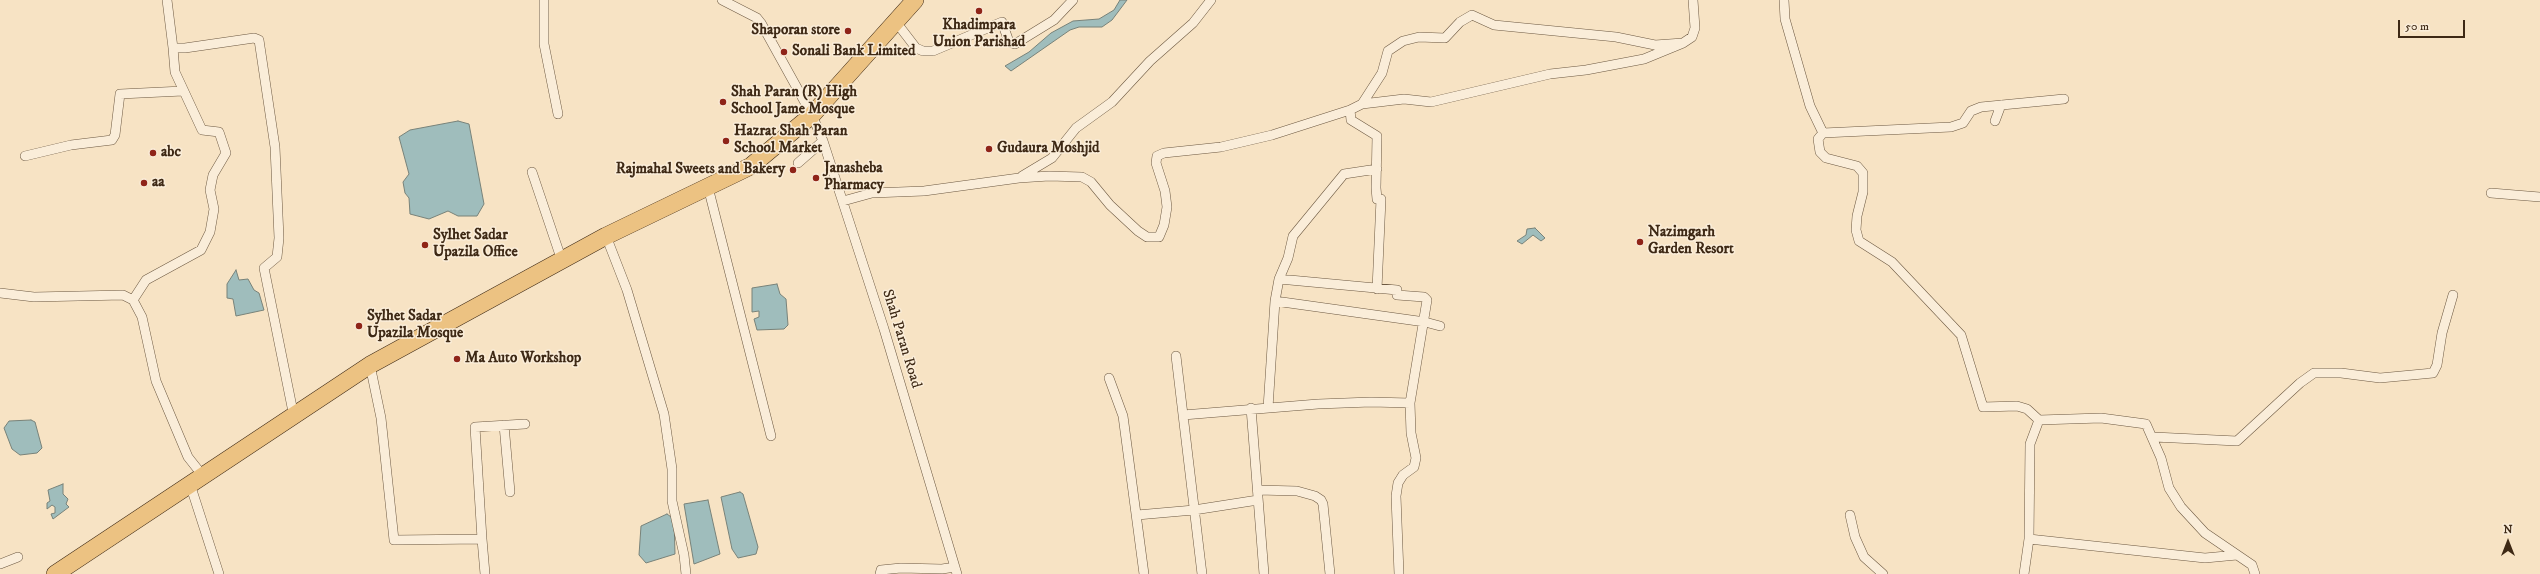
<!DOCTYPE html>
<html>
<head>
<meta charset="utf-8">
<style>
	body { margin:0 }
	#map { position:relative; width:2540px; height:574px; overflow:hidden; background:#f7e3c4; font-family:"IM FELL DW Pica",serif }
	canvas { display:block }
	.north { position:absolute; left:2488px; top:522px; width:40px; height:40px; -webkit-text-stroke:3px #faedd9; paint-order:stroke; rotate:0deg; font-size:11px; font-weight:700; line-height:16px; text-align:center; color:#3e2915 }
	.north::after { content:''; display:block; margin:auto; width:14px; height:18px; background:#3e2915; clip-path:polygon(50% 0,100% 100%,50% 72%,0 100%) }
	.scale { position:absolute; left:2398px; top:20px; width:67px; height:18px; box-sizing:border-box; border:2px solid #3e2915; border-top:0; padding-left:5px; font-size:12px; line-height:14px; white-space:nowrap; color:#3e2915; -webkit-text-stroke:3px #faedd9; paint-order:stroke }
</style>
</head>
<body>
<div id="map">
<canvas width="2540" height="574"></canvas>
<div class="north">N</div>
<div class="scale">50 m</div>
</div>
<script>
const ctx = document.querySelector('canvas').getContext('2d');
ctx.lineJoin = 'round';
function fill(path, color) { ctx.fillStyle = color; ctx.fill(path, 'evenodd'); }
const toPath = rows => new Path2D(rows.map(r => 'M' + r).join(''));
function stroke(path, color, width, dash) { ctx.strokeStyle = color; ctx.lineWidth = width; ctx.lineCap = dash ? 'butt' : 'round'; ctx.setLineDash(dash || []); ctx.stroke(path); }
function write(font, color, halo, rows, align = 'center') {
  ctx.font = font + ' "IM FELL DW Pica",serif'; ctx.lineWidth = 3; ctx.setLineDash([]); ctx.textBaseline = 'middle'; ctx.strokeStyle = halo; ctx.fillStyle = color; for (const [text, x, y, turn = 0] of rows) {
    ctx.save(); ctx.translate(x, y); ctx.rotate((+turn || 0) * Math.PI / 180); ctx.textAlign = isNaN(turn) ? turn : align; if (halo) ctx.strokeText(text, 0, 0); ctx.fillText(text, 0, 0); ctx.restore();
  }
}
const water = toPath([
	[1120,0,1127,0,1112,20,1102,27,1079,27,1070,30,1011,71,1005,66,1029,52,1051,33,1073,21,1099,19,1114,10,1120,0],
	[458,121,469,124,484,204,477,216,458,216,448,211,429,219,410,214,409,198,405,193,403,182,409,174,399,137,410,130,458,121],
	[1535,228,1545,238,1541,241,1533,235,1522,244,1517,241,1526,235,1527,229,1535,228],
	[236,270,239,280,248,279,254,290,259,293,264,310,236,316,233,299,227,298,227,284,236,270],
	[777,284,780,294,786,299,788,325,784,329,757,330,754,319,759,317,759,311,752,312,752,288,777,284],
	[31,420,35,422,42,448,37,453,20,455,12,449,4,428,9,421,31,420],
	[63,484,63,494,68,499,66,504,69,507,53,519,51,514,55,513,55,507,52,505,47,509,47,503,50,501,48,490,63,484],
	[740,492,743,494,758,547,756,554,738,558,732,549,721,497,740,492],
	[708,500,720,554,694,564,684,504,708,500],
	[667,514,674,519,675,554,646,563,639,555,641,526,667,514]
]);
fill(water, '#9fbdbc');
stroke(water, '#788279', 1);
const street = toPath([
	[167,0,173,48,185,48,254,38,259,40,275,147,279,238,277,257,264,268,294,417],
	[544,0,544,44,558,114],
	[722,0,757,18,761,23,812,115,823,141,884,329,957,574],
	[1784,0,1785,19,1810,106,1823,133,1818,139,1820,152,1826,158,1857,166,1863,173,1863,192,1857,216,1856,230,1859,241,1892,262,1961,335,1983,407,2017,406,2027,409,2039,420,2101,418,2146,424,2161,458,2169,488,2181,507,2205,533,2252,565,2255,574],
	[896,22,916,48,923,51,933,51,1002,22,1009,42,1015,44,1054,20,1073,0],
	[1362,104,1404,99,1431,102,1550,74,1586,70,1644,59,1683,43,1692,37,1695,28,1693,0],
	[1350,110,1351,120,1377,136,1376,188,1377,199,1381,199,1377,289],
	[1995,121,2001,105],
	[1823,133,1951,127,1963,123,1971,111,1981,107,2064,99],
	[25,156,71,145,112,140,115,135,120,94,183,91],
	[798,163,823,141],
	[532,172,562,261],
	[1022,176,1052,158,1076,128,1112,102,1150,61,1193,23,1211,0],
	[708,187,771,436],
	[2491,193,2540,197],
	[843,201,872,193,924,191,1019,178,1049,176,1082,177,1091,182,1110,205,1138,231,1147,237,1159,237,1164,225,1167,207,1165,191,1156,163,1157,156,1164,153,1221,147,1272,135,1350,110,1362,104,1382,73,1388,51,1403,41,1419,37,1445,38,1460,22,1472,15,1494,25,1616,37,1655,45,1683,43],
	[606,236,627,290,664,414,672,469,672,501,684,555,686,574],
	[1279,279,1397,290,1397,295,1424,297,1427,300,1410,403,1411,433,1416,458,1414,467,1403,475,1398,483,1396,496,1399,574],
	[0,293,34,297,123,295,133,300,142,317,156,381,188,457,203,476],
	[133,300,146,280,201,250,210,232,214,209,210,190,213,175,226,153,219,132,202,130,175,72,173,48],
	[1275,301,1425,322,1440,326],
	[1176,356,1202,574],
	[370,365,381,418,394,540,482,539,485,574],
	[1109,378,1123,416,1144,574],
	[1251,408,1264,574],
	[1268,408,1275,301,1279,279,1288,258,1293,236,1344,174,1377,169],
	[1183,415,1318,404,1371,402,1410,403],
	[504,425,510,492],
	[2154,437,2237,441,2300,383,2314,373,2341,373,2380,378,2433,373,2437,365,2442,333,2453,295],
	[190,484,219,574],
	[1258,490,1297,491,1315,496,1321,500,1323,504,1330,574],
	[1137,515,1194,510,1258,500],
	[1850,515,1855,537,1864,557,1883,574],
	[482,539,475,427,525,424],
	[2029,539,2205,558,2237,555],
	[0,564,18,557],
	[880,574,881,570,901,568,942,569,955,567],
	[2024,574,2029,539,2030,444,2039,420]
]);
const highway = toPath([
	[55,574,370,365,606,236,751,166,812,115,915,0]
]);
stroke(street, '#6c5841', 10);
stroke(highway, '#3e2915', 18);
stroke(street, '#faedd9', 9);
stroke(highway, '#ecc282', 17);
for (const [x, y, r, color] of [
	[979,11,4,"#8f2418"],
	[848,31,4,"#8f2418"],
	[784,52,4,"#8f2418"],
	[723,102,4,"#8f2418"],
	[726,141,4,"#8f2418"],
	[989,149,4,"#8f2418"],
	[153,153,4,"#8f2418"],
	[793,170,4,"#8f2418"],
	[816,178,4,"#8f2418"],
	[144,183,4,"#8f2418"],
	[1640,242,4,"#8f2418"],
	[425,245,4,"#8f2418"],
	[359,326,4,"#8f2418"],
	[457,359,4,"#8f2418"]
]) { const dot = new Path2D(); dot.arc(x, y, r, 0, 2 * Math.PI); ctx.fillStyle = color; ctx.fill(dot); stroke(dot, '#faedd9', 1.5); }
write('bold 15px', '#3e2915', '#faedd9', [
	["Khadimpara",979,26,"center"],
	["Union Parishad",979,43,"center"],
	["Shaporan store",840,31,"right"],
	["Sonali Bank Limited",792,52],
	["Shah Paran (R) High",731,93],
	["School Jame Mosque",731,110],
	["Hazrat Shah Paran",734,132],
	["School Market",734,149],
	["Gudaura Moshjid",997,149],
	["abc",161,153],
	["Janasheba",824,169],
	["Pharmacy",824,186],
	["Rajmahal Sweets and Bakery",785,170,"right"],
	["aa",152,183],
	["Nazimgarh",1648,233],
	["Garden Resort",1648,250],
	["Sylhet Sadar",433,236],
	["Upazila Office",433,253],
	["Sylhet Sadar",367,317],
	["Upazila Mosque",367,334],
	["Ma Auto Workshop",465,359]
], 'left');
write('15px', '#3e2915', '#faedd9', [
	["Shah Paran Road",901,339,73]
]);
</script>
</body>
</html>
